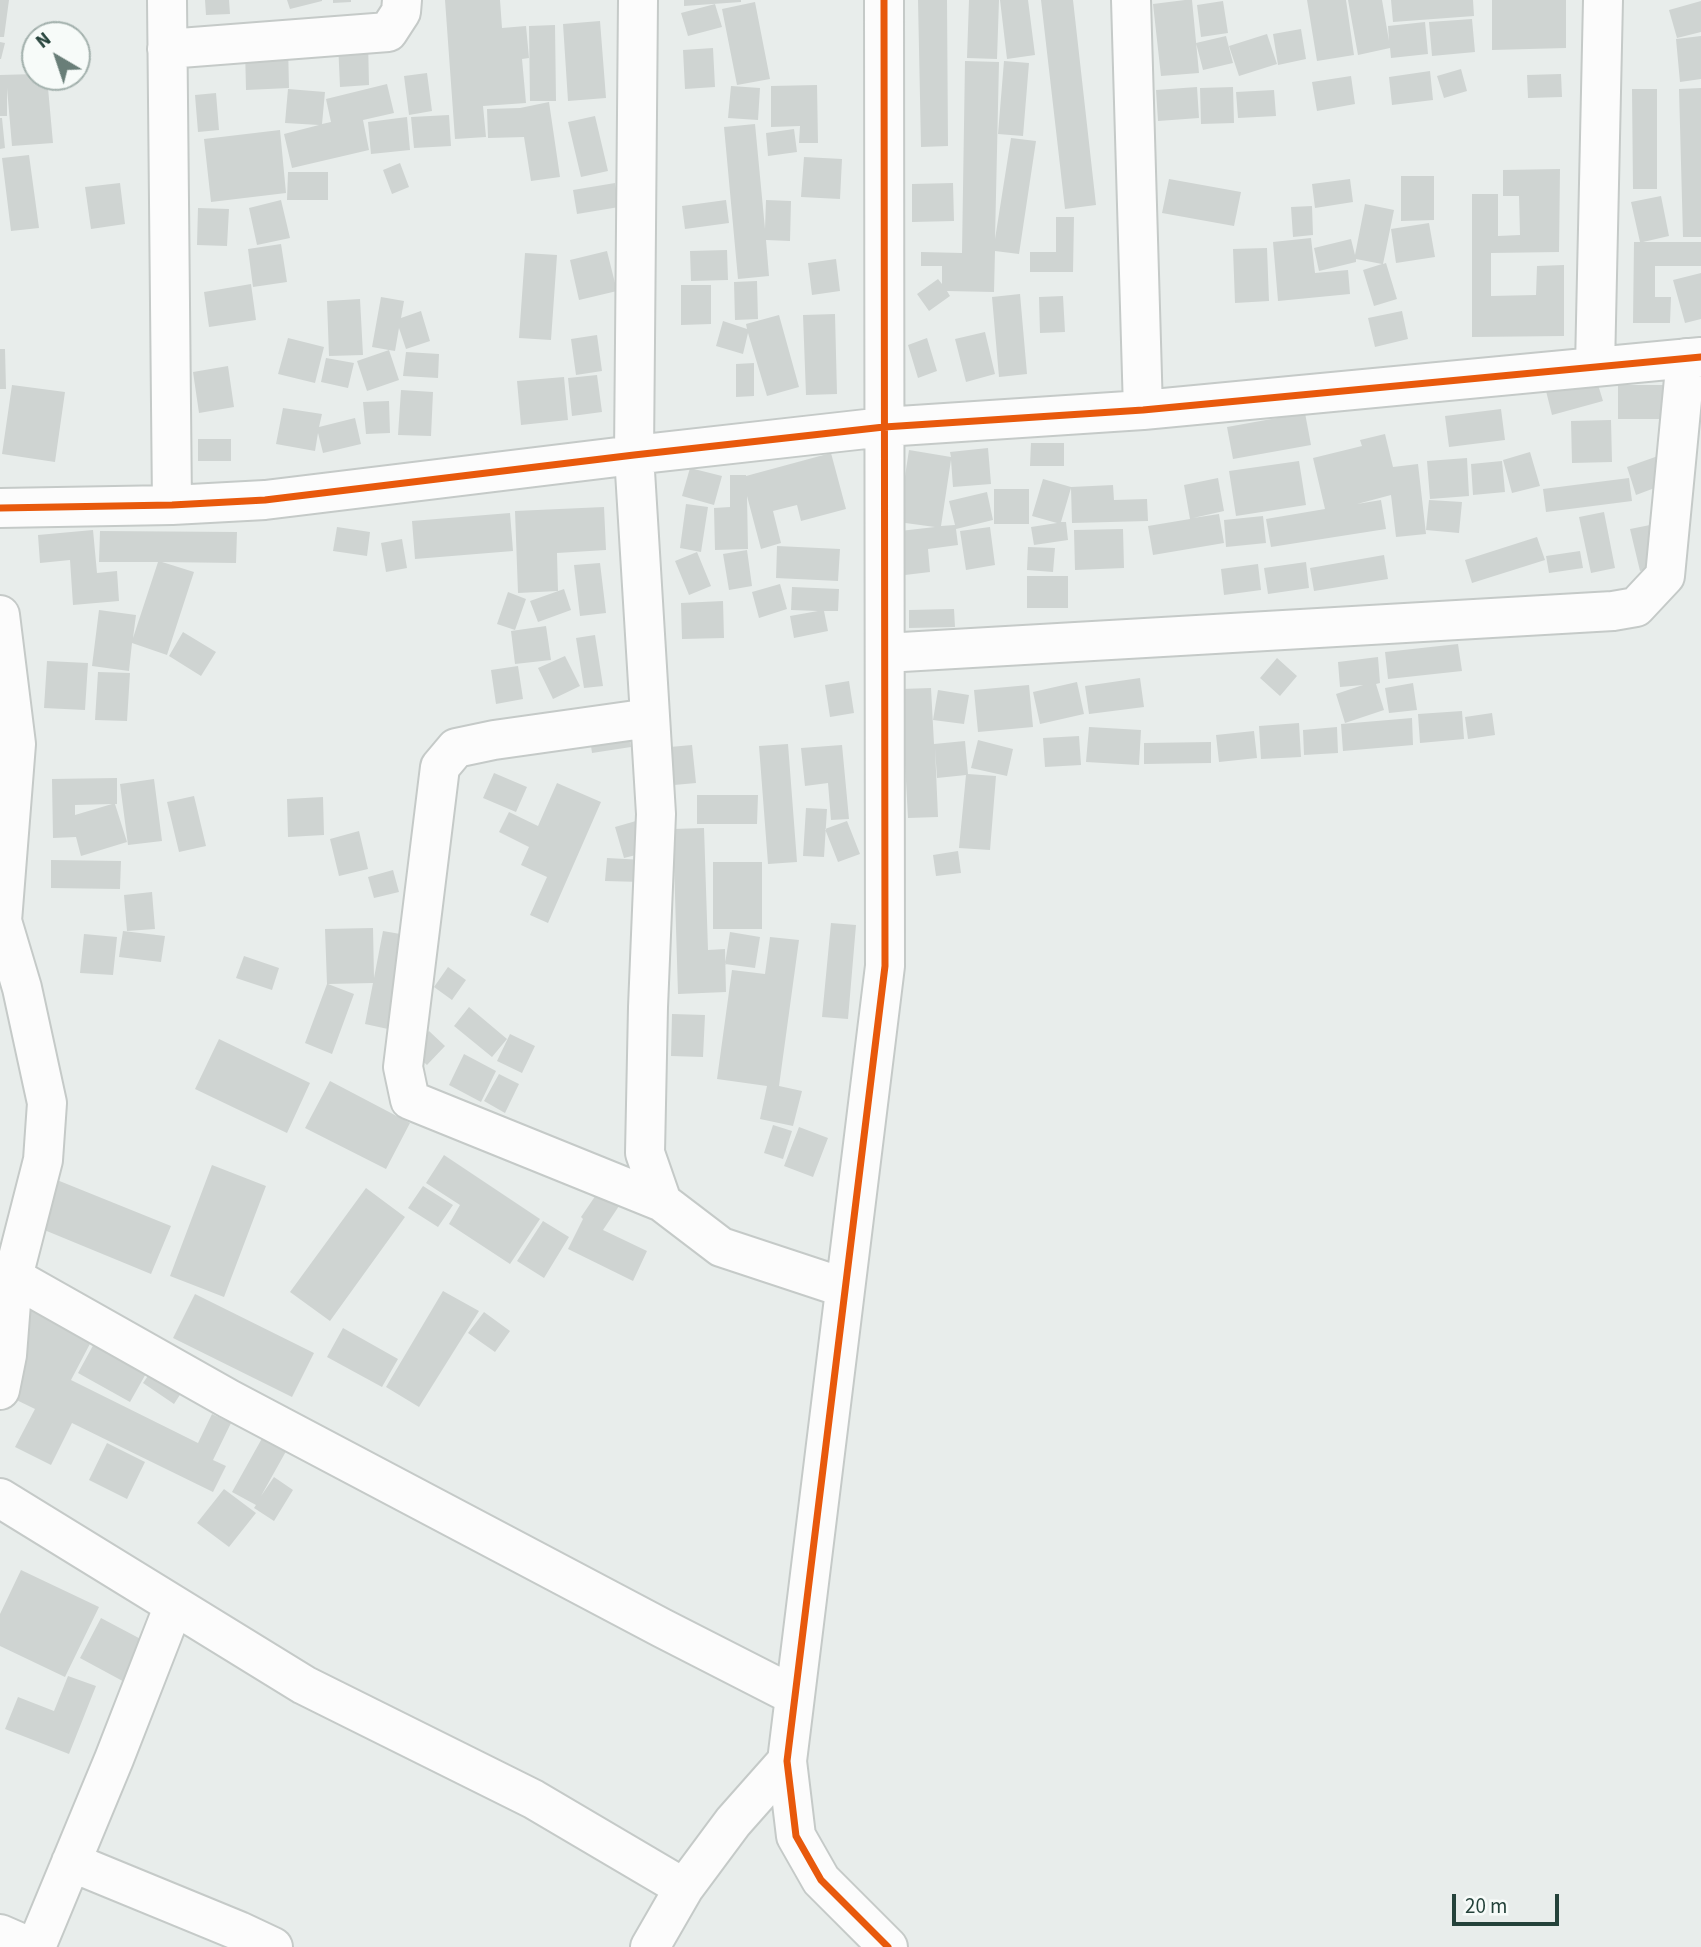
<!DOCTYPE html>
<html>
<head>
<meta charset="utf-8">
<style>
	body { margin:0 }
	#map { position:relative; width:1701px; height:1947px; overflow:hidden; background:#e8edeb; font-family:"Source Sans 3",sans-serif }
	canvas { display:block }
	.north { position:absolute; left:21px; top:21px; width:70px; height:70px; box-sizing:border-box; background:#f7fbf9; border:2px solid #a3b1ad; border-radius:50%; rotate:321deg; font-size:19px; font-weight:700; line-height:28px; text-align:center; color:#24423a }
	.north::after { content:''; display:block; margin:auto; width:24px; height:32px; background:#697e78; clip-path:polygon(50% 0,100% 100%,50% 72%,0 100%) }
	.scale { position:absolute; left:1452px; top:1894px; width:107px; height:32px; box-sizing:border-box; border:4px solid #24423a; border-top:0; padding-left:9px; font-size:21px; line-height:24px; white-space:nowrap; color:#24423a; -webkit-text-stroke:5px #f7fbf9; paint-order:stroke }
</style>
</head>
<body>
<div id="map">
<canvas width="1701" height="1947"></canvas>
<div class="north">N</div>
<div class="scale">20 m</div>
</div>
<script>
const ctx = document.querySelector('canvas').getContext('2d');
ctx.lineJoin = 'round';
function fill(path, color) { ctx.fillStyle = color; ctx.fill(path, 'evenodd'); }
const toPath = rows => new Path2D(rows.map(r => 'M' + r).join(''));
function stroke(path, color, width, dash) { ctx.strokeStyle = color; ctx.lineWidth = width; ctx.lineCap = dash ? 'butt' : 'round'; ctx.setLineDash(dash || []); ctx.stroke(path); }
fill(toPath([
	[0,0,9,0,4,37,0,37],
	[205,0,229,0,230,14,206,15],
	[287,0,322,0,322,1,290,9],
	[333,0,351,0,351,2,333,3],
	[445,0,500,0,502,28,526,26,529,58,522,59,526,103,483,106,486,137,455,139],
	[684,0,741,0,741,2,684,6],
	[918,0,947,0,948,146,921,147],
	[969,0,999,0,997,59,967,58],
	[1000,0,1028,0,1035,55,1007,59],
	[1041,0,1073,0,1096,205,1065,209],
	[1185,0,1192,0,1199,73,1161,76,1153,4],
	[1307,0,1346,0,1354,55,1317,61],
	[1348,0,1382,0,1389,41,1388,26,1425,22,1428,54,1391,58,1390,48,1358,55],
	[1391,0,1473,0,1474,16,1393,22],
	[1492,0,1566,0,1566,48,1492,50],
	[1223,1,1228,33,1201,37,1197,5],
	[1701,1,1701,32,1677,38,1669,10],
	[755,2,770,79,737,85,722,9],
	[715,4,722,27,688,36,681,13],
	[1472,19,1475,52,1432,56,1429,22],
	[600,21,606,98,568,101,563,24],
	[555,25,556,101,530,101,529,26],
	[1301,29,1306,59,1278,65,1273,34],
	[1267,34,1277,64,1239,76,1229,46],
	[1226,36,1233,63,1203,70,1196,43],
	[1701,36,1701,79,1680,82,1676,39],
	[368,40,369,85,340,87,338,42],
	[0,42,5,43,1,59,0,59],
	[288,45,289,88,246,90,245,47],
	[713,48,715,87,685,89,683,50],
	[965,61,999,62,995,239,1011,138,1036,141,1019,254,995,251,994,292,947,291,950,296,929,311,917,294,938,279,942,284,942,266,921,266,921,252,962,253],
	[1004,61,1029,63,1023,136,998,134],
	[1461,69,1467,91,1444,98,1437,76],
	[1430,71,1433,100,1392,105,1389,77],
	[427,73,432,111,409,115,404,76],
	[35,74,35,77,47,77,53,143,12,146,7,88,7,116,0,116,0,75],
	[1561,74,1562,97,1528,98,1527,75],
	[1351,76,1355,104,1317,111,1312,82],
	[387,84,394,113,363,120,369,150,292,168,284,134,319,125,285,123,288,89,325,92,322,124,331,122,326,99],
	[817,85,818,143,799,143,800,126,771,127,771,86],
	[731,86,760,88,758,120,728,118],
	[1197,87,1199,118,1158,121,1156,90],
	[1233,87,1234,123,1201,124,1200,88],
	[1701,88,1701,237,1683,237,1679,89],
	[1632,89,1657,89,1657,189,1633,189],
	[1274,90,1276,116,1238,118,1236,92],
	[216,93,219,130,198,132,195,95],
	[549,102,560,177,531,181,524,137,488,138,487,109,520,108],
	[449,115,451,146,414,148,411,117],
	[595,116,608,171,581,177,568,122],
	[407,117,410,150,371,154,368,122],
	[0,118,2,118,5,148,0,149],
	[755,124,765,229,766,200,791,201,790,241,766,240,769,276,738,279,724,127],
	[794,129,797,152,768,156,766,133],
	[280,130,286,193,211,202,204,139],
	[29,155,39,228,11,231,2,158],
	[804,157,842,159,840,199,801,197],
	[400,163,409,187,392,194,383,170],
	[1560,169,1559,252,1491,253,1491,296,1536,295,1537,266,1564,265,1564,336,1472,337,1472,194,1498,194,1498,236,1520,235,1519,196,1503,196,1503,170],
	[288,172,328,172,328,200,287,200],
	[1401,176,1434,176,1434,220,1401,221],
	[1169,179,1241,192,1234,226,1162,213],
	[1350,179,1353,202,1315,208,1312,184],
	[120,183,125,224,91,229,85,187],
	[615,183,619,207,577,214,573,190],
	[953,183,954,221,912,222,912,184],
	[1661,196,1669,236,1643,242,1701,242,1701,266,1655,266,1655,297,1671,297,1670,323,1633,323,1634,242,1640,242,1631,202],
	[281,200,290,238,257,245,249,208],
	[726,200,729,223,685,229,682,206],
	[1365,204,1394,210,1383,264,1386,263,1397,299,1374,306,1363,270,1382,264,1356,259,1356,262,1319,271,1314,248,1351,239,1355,255],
	[1312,206,1313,235,1293,237,1291,207],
	[198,208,229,209,227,246,197,245],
	[1056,217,1074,217,1073,272,1030,272,1030,252,1056,252],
	[1429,223,1435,257,1396,263,1391,229],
	[1311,238,1315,273,1348,270,1350,294,1278,301,1273,242],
	[281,244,287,282,253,287,248,249],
	[1267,248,1269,301,1235,303,1233,249],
	[727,250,728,280,691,281,690,251],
	[607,251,617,291,579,300,570,260],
	[525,253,557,255,551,340,519,338],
	[836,259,840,291,812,295,808,263],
	[1701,273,1701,319,1685,323,1673,280],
	[757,281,758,319,735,320,734,282],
	[251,284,256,320,209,327,204,292],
	[681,285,711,285,711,324,681,325],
	[1020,294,1027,374,999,377,992,297],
	[1063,296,1065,332,1040,333,1039,297],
	[381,297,404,301,401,318,421,311,430,341,406,349,399,328,395,351,389,350,399,380,367,391,357,361,389,350,372,347],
	[360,299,363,355,329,356,327,301],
	[1402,311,1408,339,1375,347,1368,318],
	[835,314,837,394,806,395,803,315],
	[779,315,799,387,767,396,748,333,743,354,716,346,723,321,747,329,746,324],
	[985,332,995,374,966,382,955,339],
	[597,335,602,371,576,375,571,339],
	[288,338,324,347,315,383,278,374],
	[927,338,937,371,918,378,908,345],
	[0,349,5,349,6,389,0,389],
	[406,352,439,354,438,378,403,376],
	[326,358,354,363,348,388,321,382],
	[754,363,754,396,736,397,736,364],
	[228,366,234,407,199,413,193,372],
	[597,375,602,412,572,416,568,378],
	[564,377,568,420,521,425,517,381],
	[1596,378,1603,401,1552,415,1546,391],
	[12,385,65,392,55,462,2,454],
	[1618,385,1668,385,1668,419,1618,419],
	[401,390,433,392,431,436,398,435],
	[389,401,390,433,366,434,363,402],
	[283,408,322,414,319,427,355,418,361,444,323,453,318,433,315,451,276,444],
	[1501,409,1505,440,1449,447,1445,416],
	[1305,413,1311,445,1233,459,1227,427],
	[1611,420,1612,462,1572,463,1571,421],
	[1385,434,1393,467,1418,464,1426,534,1396,537,1391,495,1357,504,1381,500,1386,529,1271,547,1266,519,1325,509,1313,458,1362,446,1360,440],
	[198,439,231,439,231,461,198,461],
	[1031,443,1064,443,1064,466,1030,466],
	[988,448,991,484,953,487,951,460,941,526,955,525,949,501,987,492,993,520,956,529,958,545,928,549,930,572,905,575,900,531,935,527,898,522,909,450,951,457,950,452],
	[1530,452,1540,486,1512,493,1503,460],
	[831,453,846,509,801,521,797,505,773,511,781,543,761,549,747,496,748,549,715,550,714,508,730,507,730,475,746,475,746,476],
	[1658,456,1668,483,1636,495,1627,467],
	[1467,458,1469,496,1430,499,1427,461],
	[1299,461,1306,505,1236,516,1229,471],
	[1502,461,1505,492,1473,495,1471,464],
	[690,468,722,476,714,505,682,496],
	[1218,478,1224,511,1193,518,1219,514,1224,543,1153,555,1148,526,1190,519,1184,485],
	[1629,478,1632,501,1546,512,1543,489],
	[1043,479,1071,487,1113,485,1114,500,1147,499,1148,521,1072,523,1071,488,1061,522,1066,522,1068,540,1034,545,1031,527,1057,523,1032,516],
	[994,489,1029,489,1029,524,994,524],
	[1429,500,1462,502,1459,533,1426,530],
	[686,504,708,507,701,552,680,548],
	[604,507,606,550,557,553,558,591,518,593,515,511],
	[1604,512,1615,568,1591,573,1579,517],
	[510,513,513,551,415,559,412,521],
	[1263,516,1266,543,1226,547,1224,520],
	[1655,524,1664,565,1640,571,1630,529],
	[337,527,370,532,367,556,333,551],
	[990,527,995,565,966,570,960,531],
	[1123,529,1124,568,1075,570,1074,530],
	[93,530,97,573,117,571,119,601,73,605,70,560,40,563,38,535],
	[100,531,237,532,236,563,162,562,194,572,167,655,132,643,129,671,92,666,99,610,136,615,133,638,158,562,99,562],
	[1537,537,1545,560,1472,583,1465,560],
	[402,539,407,568,386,572,381,543],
	[777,546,840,549,838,581,776,578],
	[1028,547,1055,548,1053,572,1027,570],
	[747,550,752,586,729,590,723,554],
	[1580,551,1583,568,1549,573,1546,556],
	[697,552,711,586,689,595,675,561],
	[1384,555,1388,579,1314,591,1310,568],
	[1306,562,1309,588,1268,594,1264,568],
	[600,563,606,613,580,616,574,565],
	[1258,564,1261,590,1224,595,1221,569],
	[1027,576,1068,576,1068,608,1027,608],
	[780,584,787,609,759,618,752,592],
	[792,587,839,589,838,611,824,611,828,631,794,638,790,616,818,611,791,610],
	[564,589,571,610,538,622,530,601],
	[508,592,526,599,515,630,497,624],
	[723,601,724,638,682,639,681,603],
	[954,609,955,627,909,628,909,610],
	[546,626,551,660,515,664,511,631],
	[183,632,216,652,201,676,169,656],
	[595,635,603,686,584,688,576,638],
	[1458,644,1462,671,1388,679,1385,652],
	[565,656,580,686,553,699,538,668],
	[1378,657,1380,683,1376,684,1384,710,1345,723,1336,694,1363,685,1340,687,1338,662],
	[1277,658,1297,676,1280,696,1260,678],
	[47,661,88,663,85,710,44,708],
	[518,666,523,699,496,704,491,670],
	[98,672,130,673,127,721,95,720],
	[1140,678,1144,707,1089,714,1085,686],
	[849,681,854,713,830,717,825,685],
	[1077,682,1084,714,1040,724,1033,692],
	[1413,683,1417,710,1389,713,1385,688],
	[1029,685,1033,727,978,732,974,690],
	[931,688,934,744,965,741,968,774,996,776,990,850,959,848,966,775,937,778,935,748,938,817,908,818,901,689],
	[938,690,969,695,964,724,933,720],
	[1462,711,1464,739,1420,743,1418,714],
	[1492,713,1495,735,1468,739,1465,717],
	[1412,718,1413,745,1343,751,1341,724],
	[1299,723,1301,757,1261,759,1259,726],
	[628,725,631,747,592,753,589,732],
	[1089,727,1141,730,1139,765,1086,762],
	[1337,727,1338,753,1304,755,1303,730],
	[1254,731,1257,758,1219,762,1216,735],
	[1079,736,1081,765,1045,767,1043,738],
	[978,740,1013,749,1007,776,971,768],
	[1211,742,1211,763,1144,764,1144,743],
	[788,744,797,862,768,864,759,746],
	[692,745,696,783,674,785,670,747],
	[842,745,849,819,831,820,828,783,805,786,801,748],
	[494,773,527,787,516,812,483,798],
	[117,778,117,804,115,804,127,842,81,856,76,837,53,838,52,779],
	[112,804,75,815,75,805],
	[154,779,162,841,128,845,120,784],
	[557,783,601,802,548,923,530,915,547,877,521,865,529,847,499,832,509,812,538,826],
	[697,795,758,795,757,824,697,824],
	[194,796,206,846,179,852,167,802],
	[323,797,324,835,288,837,287,799],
	[806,808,827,809,824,857,803,856],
	[636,821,644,853,624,858,615,827],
	[847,821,860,854,838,862,825,829],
	[704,828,708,950,725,949,726,992,678,994,673,829],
	[359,831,368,869,339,876,330,839],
	[958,851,961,873,936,876,933,855],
	[607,858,644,860,642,882,605,881],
	[51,860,121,861,120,889,51,888],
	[713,862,762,862,762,929,713,929],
	[393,870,399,892,374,898,368,877],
	[152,892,155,929,127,931,124,895],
	[831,923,856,925,848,1019,822,1017],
	[373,928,374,978,383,931,406,935,388,1029,365,1024,373,983,328,984,354,994,332,1054,305,1043,327,984,325,929],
	[123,931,165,936,161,962,119,957],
	[730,932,760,937,755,968,725,964],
	[84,934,117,937,113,975,80,973],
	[770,937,799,940,779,1086,802,1091,793,1126,760,1119,767,1086,717,1079,732,970,765,974],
	[244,956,279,968,272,990,236,978],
	[448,967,466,980,452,1000,434,987],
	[469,1007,507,1039,492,1057,454,1026],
	[672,1014,705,1015,703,1057,671,1056],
	[429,1031,445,1046,427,1065,411,1051],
	[510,1034,535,1046,522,1073,497,1061],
	[219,1039,310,1083,287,1133,195,1089],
	[464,1054,496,1071,481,1102,449,1085],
	[499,1074,519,1084,505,1113,484,1101],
	[330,1081,410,1123,386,1169,305,1128],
	[773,1125,792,1131,783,1159,764,1153],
	[799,1127,828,1138,813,1177,784,1166],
	[444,1155,540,1219,510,1264,449,1224,460,1205,426,1183],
	[212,1165,266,1186,224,1297,170,1276],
	[57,1180,171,1226,151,1274,37,1227],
	[423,1186,453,1205,438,1227,408,1208],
	[366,1188,405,1217,330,1321,290,1292],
	[598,1192,619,1206,603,1230,647,1251,633,1281,568,1249,583,1219,581,1217],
	[543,1221,569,1237,544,1278,517,1261],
	[443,1291,479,1311,419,1407,386,1387],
	[195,1294,314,1353,292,1397,173,1338],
	[30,1309,92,1340,71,1380,198,1443,212,1414,231,1423,213,1460,226,1466,213,1492,72,1423,51,1465,15,1447,35,1409,0,1392],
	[484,1312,510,1331,495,1352,468,1333],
	[343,1328,398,1359,382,1387,327,1357],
	[96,1340,148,1370,130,1402,78,1373],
	[154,1367,185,1387,174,1404,143,1383],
	[265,1433,289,1446,261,1496,274,1477,293,1490,274,1521,254,1508,256,1505,232,1492],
	[107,1443,145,1462,127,1499,89,1480],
	[224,1489,256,1513,229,1547,197,1523],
	[21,1570,99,1607,65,1677,0,1646,0,1614],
	[101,1618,152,1645,130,1685,80,1658],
	[68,1676,96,1686,69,1754,5,1729,18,1697,54,1711]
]), '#cfd4d2');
const street = toPath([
	[167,0,172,505],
	[638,0,634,455,656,814,648,1007,645,1153,662,1202,721,1247,845,1288],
	[884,0,885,966,787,1761,796,1836,821,1880,888,1947],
	[1131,0,1143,410],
	[167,49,388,32,401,12,402,0],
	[1595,367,1603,0],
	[0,508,172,505,265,500,634,455,884,427,1143,410,1701,357],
	[0,615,16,744,2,921,22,988,47,1103,43,1160,13,1277,7,1355,0,1390],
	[885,653,1613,611,1636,607,1665,576,1686,358],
	[650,718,494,740,456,748,440,767,403,1067,410,1100,662,1202],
	[0,1272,13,1277,229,1399,662,1628,795,1696],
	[0,1498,304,1685,533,1799,684,1888],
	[71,1862,239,1931,273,1947],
	[0,1934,30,1947],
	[36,1947,114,1759,174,1605],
	[650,1947,684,1888,733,1822,787,1761]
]);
stroke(street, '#c5cac8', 42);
stroke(street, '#fcfcfc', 38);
stroke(toPath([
	[884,0,885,966,787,1761,796,1836,821,1880,888,1947],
	[0,508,172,505,265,500,634,455,884,427,1143,410,1701,357]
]), '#e8590c', 7);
</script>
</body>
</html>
